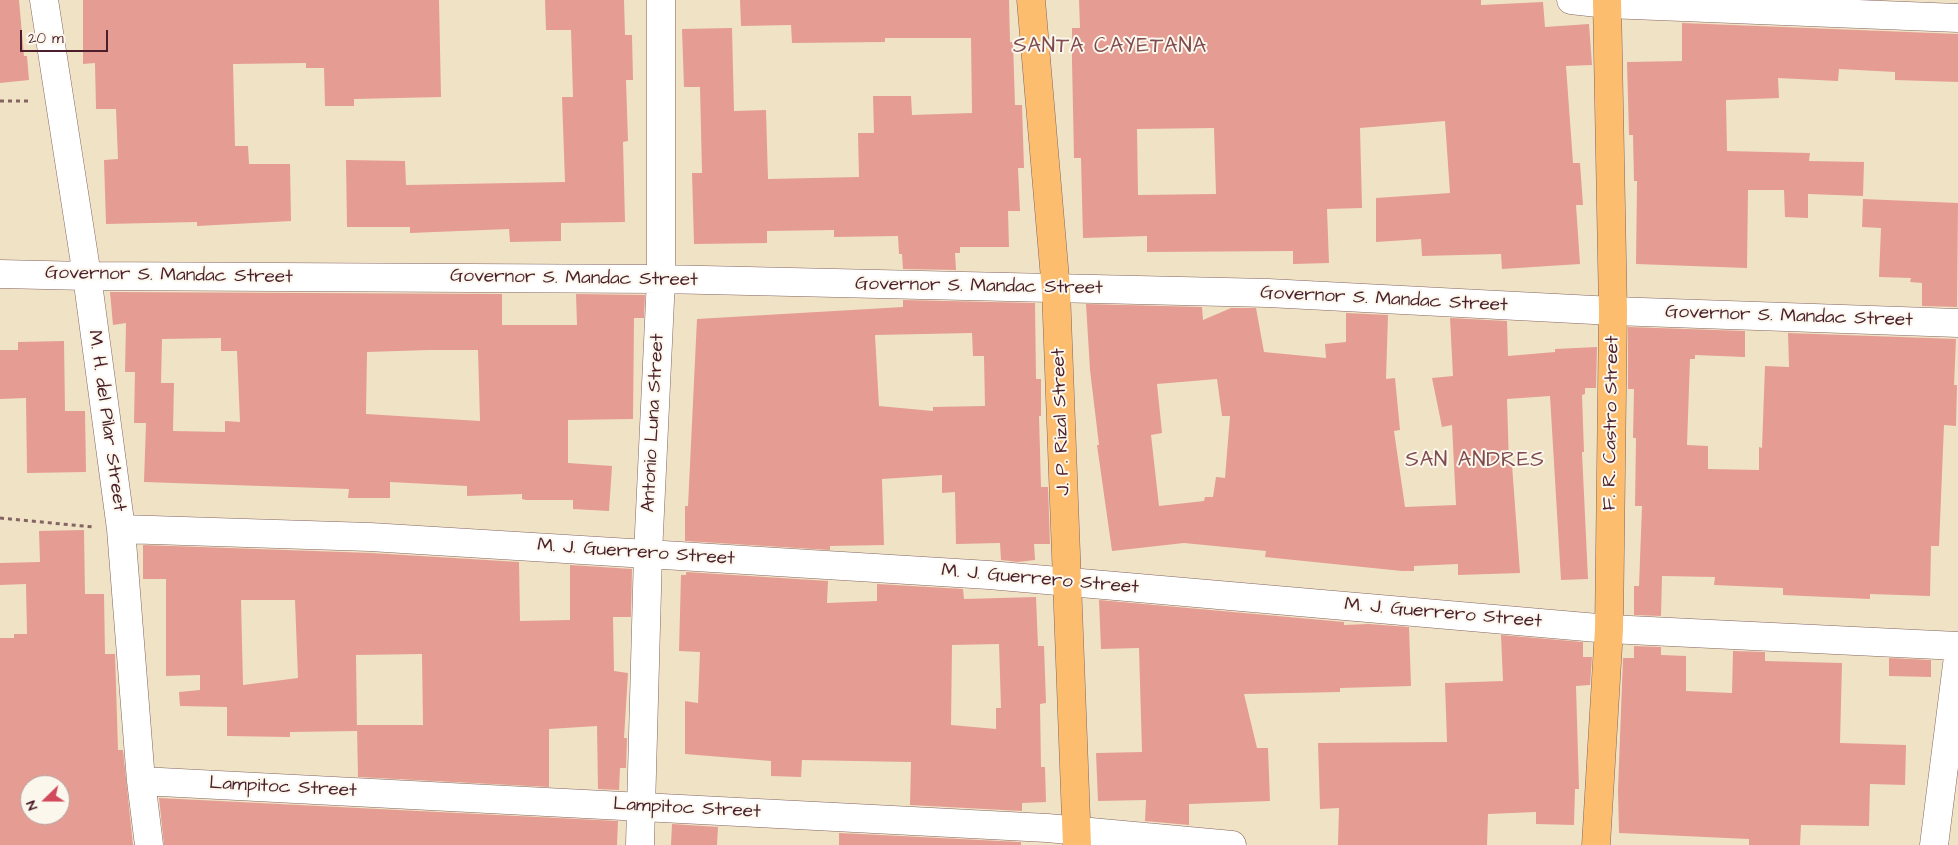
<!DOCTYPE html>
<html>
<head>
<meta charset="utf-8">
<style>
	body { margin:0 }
	#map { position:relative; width:1958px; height:845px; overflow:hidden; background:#f0e3c5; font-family:"Architects Daughter",sans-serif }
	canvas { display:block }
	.north { position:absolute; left:20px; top:775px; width:50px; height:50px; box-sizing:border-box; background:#fbf7ec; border:1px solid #b4a19f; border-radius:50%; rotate:248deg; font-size:14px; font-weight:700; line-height:20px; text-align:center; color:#4a1f2b }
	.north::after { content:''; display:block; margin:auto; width:18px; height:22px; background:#d1495b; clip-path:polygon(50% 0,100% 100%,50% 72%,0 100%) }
	.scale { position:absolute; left:20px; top:30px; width:88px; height:22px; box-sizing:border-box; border:2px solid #4a1f2b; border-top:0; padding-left:6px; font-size:15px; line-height:18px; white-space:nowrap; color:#4a1f2b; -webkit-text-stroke:4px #fbf7ec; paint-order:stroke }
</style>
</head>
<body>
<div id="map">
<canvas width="1958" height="845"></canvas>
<div class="north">N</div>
<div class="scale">20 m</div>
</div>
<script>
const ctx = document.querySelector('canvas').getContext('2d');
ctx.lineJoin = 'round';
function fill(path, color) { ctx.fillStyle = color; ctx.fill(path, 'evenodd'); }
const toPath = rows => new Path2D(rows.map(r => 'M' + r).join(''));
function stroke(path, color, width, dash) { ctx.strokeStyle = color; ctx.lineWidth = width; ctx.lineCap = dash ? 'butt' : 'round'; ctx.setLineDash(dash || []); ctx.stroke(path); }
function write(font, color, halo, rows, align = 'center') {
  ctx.font = font + ' "Architects Daughter",sans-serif'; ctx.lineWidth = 4; ctx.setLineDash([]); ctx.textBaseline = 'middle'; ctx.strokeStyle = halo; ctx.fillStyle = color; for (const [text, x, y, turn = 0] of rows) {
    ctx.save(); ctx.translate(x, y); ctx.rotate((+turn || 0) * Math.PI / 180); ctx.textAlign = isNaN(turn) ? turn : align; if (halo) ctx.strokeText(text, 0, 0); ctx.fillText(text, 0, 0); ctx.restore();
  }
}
fill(toPath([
	[0,0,19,0,24,56,27,56,29,80,0,83],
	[83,0,439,0,441,97,354,99,354,106,325,106,324,68,306,68,306,63,233,64,235,146,248,146,249,164,290,164,291,221,197,226,197,222,106,224,104,160,118,159,116,109,96,109,95,63,83,64],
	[545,0,624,0,625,35,632,35,633,80,626,80,628,141,623,142,625,222,561,223,561,241,510,242,509,229,410,233,410,227,347,227,346,160,405,161,406,185,565,182,562,97,573,97,571,30,546,30],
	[740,0,1009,0,1010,42,1013,42,1015,105,1022,105,1024,168,1018,168,1020,211,1008,211,1009,247,960,247,960,253,955,253,956,270,903,269,902,254,899,254,898,236,834,237,834,230,767,231,767,243,694,244,692,173,702,173,700,87,684,87,682,29,732,28,734,111,766,110,768,179,859,177,858,133,874,133,873,96,911,96,912,115,972,113,971,38,885,38,885,42,792,43,791,25,741,26],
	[1079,0,1481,0,1481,5,1543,2,1545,27,1589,24,1592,65,1566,66,1573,163,1580,163,1583,205,1576,205,1580,264,1502,269,1501,254,1422,256,1421,239,1376,242,1376,198,1450,193,1445,121,1360,128,1362,208,1327,209,1329,263,1293,264,1293,251,1147,252,1147,236,1083,238,1081,158,1074,158,1072,61,1072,28,1080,28],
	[1214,128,1216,194,1138,195,1137,129],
	[1682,23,1958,34,1958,82,1895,80,1895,72,1839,69,1838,81,1778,78,1779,98,1726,100,1727,151,1810,153,1809,161,1864,162,1863,196,1808,194,1808,218,1785,217,1784,190,1748,190,1747,268,1636,264,1637,181,1634,181,1633,135,1629,135,1627,62,1682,61],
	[1863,199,1958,203,1957,307,1922,306,1922,283,1910,282,1911,278,1879,277,1881,228,1862,227],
	[110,292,502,294,502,325,577,325,576,294,645,295,644,318,634,318,633,419,568,420,568,463,612,466,609,511,573,509,573,500,526,500,522,499,522,494,467,496,467,486,390,482,390,498,348,498,349,489,144,482,146,423,134,423,135,372,125,372,126,323,113,325],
	[221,338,221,351,237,351,240,422,225,421,225,432,173,431,174,383,161,383,162,339],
	[429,350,478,350,480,421,366,414,367,352],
	[903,300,1035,303,1036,379,1041,379,1041,416,1039,416,1041,487,1048,487,1050,544,1034,544,1035,560,1018,562,1001,560,1000,543,956,544,955,492,942,493,942,475,882,479,884,545,830,546,830,550,685,541,685,506,688,506,697,319,903,307],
	[972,333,973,356,984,356,985,406,933,407,933,411,879,406,875,335],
	[1086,304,1202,307,1203,320,1231,308,1256,308,1264,352,1326,358,1325,344,1346,342,1346,313,1388,315,1386,379,1395,378,1400,430,1394,431,1405,507,1456,505,1452,425,1442,427,1432,378,1453,376,1450,318,1507,321,1508,356,1555,352,1555,349,1597,347,1596,388,1585,388,1585,394,1582,395,1584,452,1582,452,1588,579,1561,580,1550,396,1507,399,1509,465,1512,465,1520,573,1458,575,1458,564,1414,566,1414,571,1402,571,1265,557,1266,551,1184,543,1112,551,1097,445,1099,445,1090,370],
	[1217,379,1222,416,1230,416,1225,478,1216,477,1213,497,1205,497,1204,501,1159,506,1151,435,1162,433,1157,384],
	[1628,327,1745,331,1745,357,1695,355,1695,359,1690,359,1687,445,1708,446,1708,469,1759,470,1759,447,1762,448,1765,366,1789,367,1788,333,1956,339,1954,385,1957,385,1956,426,1944,425,1939,546,1931,546,1930,596,1870,594,1870,599,1783,595,1783,588,1714,585,1715,577,1662,576,1661,616,1634,615,1634,586,1639,586,1642,506,1635,506,1636,438,1633,438,1634,389,1628,389],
	[64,341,65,411,85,411,86,472,27,473,26,398,0,399,0,350,18,350,18,342],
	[84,530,85,594,104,594,105,654,115,654,118,750,123,750,133,845,0,845,0,638,14,638,14,634,27,634,26,584,0,585,0,563,40,562,39,531],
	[30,785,60,785,60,815,30,815],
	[143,545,371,553,519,562,520,621,570,620,570,565,632,569,631,617,613,617,614,671,628,673,624,738,627,738,626,768,620,768,619,790,598,789,597,726,549,729,549,787,358,777,357,725,423,725,422,654,356,655,357,731,290,732,290,737,227,736,227,707,180,706,179,692,200,690,200,675,166,676,166,579,143,579],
	[241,600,295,600,298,678,243,685],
	[686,572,828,581,827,603,877,601,877,584,963,589,964,599,1036,597,1038,646,1044,646,1046,703,1040,704,1041,767,1045,767,1046,802,1022,803,1022,811,910,805,911,762,802,760,801,777,771,776,771,761,685,754,685,701,698,703,700,652,679,651,681,575,686,575],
	[999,644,1001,708,996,708,996,729,951,725,952,645],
	[1099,600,1344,622,1344,625,1369,624,1409,627,1411,686,1340,688,1340,692,1244,694,1257,748,1268,748,1270,801,1189,804,1189,825,1145,821,1146,800,1098,801,1096,753,1142,752,1139,648,1101,649],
	[1501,635,1583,642,1583,657,1592,657,1590,685,1576,686,1579,789,1575,789,1574,825,1536,824,1536,812,1488,814,1487,845,1338,845,1339,808,1320,809,1318,743,1447,742,1445,683,1503,681],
	[1634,646,1661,647,1661,655,1686,656,1686,691,1732,693,1733,651,1765,652,1765,661,1842,663,1840,743,1906,745,1905,785,1870,784,1869,826,1801,825,1800,845,1749,845,1749,839,1619,833,1618,790,1623,658,1634,658],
	[1889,658,1931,660,1931,677,1889,676],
	[159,798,618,821,617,845,164,845],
	[672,824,718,827,717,845,671,845],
	[839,833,1021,842,1021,845,839,845]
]), '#e59c93');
const minor = toPath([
	[44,0,87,276,121,529,141,781,149,845],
	[1571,0,1607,4,1958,18],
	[0,274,87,276,661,279,1268,293,1613,311,1958,323],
	[121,529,370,537,989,575,1609,629,1958,646],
	[141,781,1047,828,1232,845],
	[640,845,648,554,661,279,661,0],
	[1934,845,1958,657]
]);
const major = toPath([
	[1031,0,1056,290,1077,845],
	[1596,845,1609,629,1613,311,1607,0]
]);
stroke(minor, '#846461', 29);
stroke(major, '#846461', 29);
stroke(toPath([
	[0,101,31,101],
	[0,518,93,527]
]), '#846461', 3, [4, 4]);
stroke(minor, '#fff', 28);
stroke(major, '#fcbd6f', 28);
write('19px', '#4a1f2b', '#fbf7ec', [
	["Governor S. Mandac Street",169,276,1],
	["Governor S. Mandac Street",574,279,1],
	["Governor S. Mandac Street",979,287,1],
	["Governor S. Mandac Street",1384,300,3],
	["Governor S. Mandac Street",1789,317,2],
	["M. H. del Pilar Street",106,421,82],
	["J. P. Rizal Street",1062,422,-92],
	["Antonio Luna Street",654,423,-87],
	["F. R. Castro Street",1612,423,-89],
	["M. J. Guerrero Street",636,553,4],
	["M. J. Guerrero Street",1040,580,5],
	["M. J. Guerrero Street",1443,614,5],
	["Lampitoc Street",283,788,3],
	["Lampitoc Street",687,809,3]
]);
ctx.letterSpacing = '1px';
write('21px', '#804b4f', '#fbf7ec', [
	["SANTA CAYETANA",1110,48],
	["SAN ANDRES",1475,462]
]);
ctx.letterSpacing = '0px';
</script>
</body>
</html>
